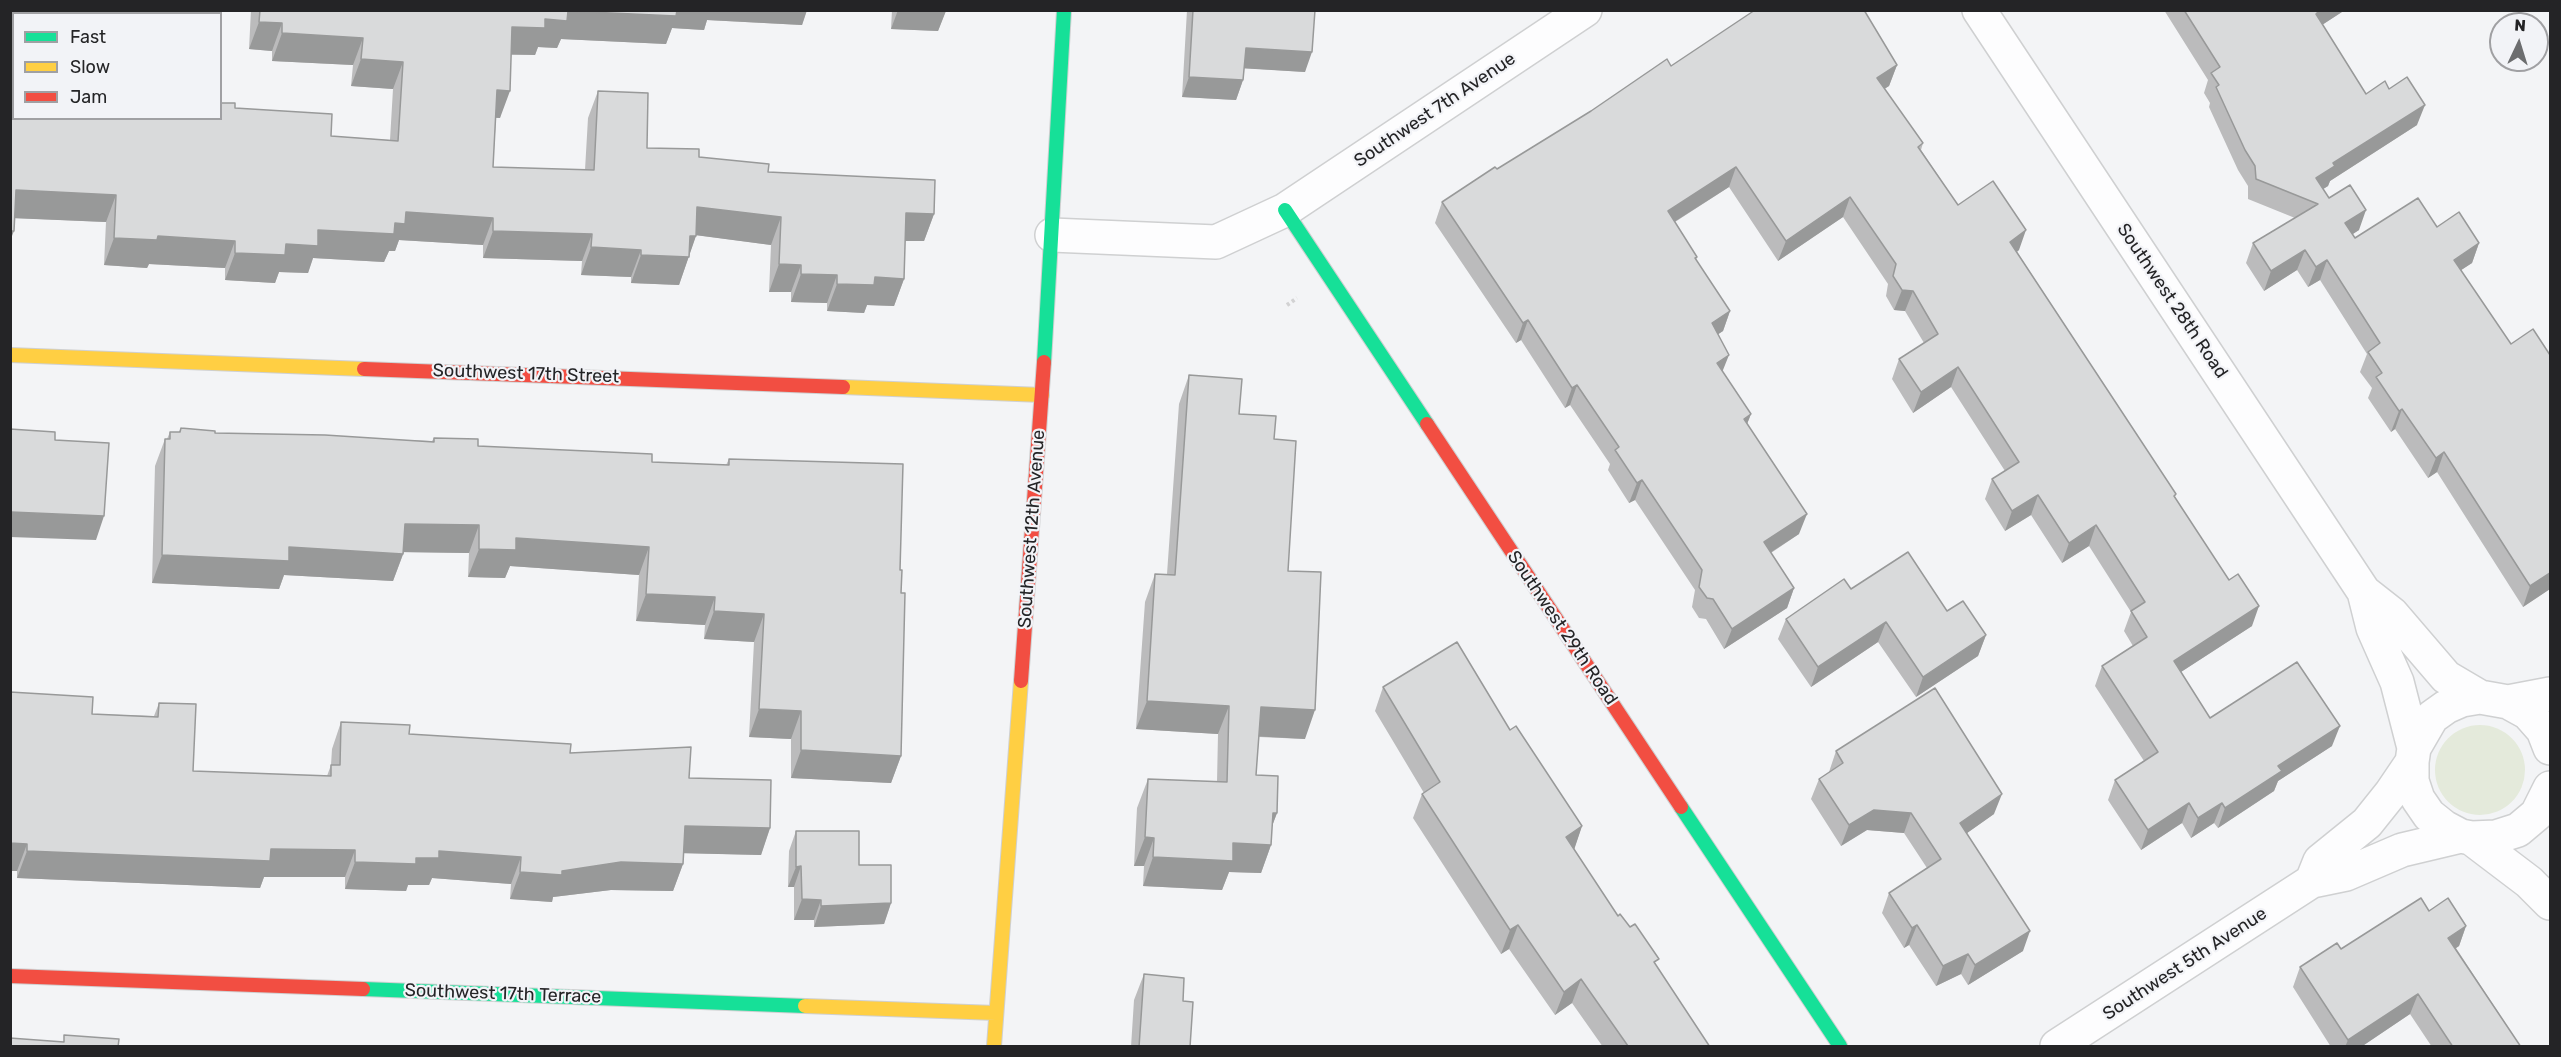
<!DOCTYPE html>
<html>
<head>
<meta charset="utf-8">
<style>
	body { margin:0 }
	#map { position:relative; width:2561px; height:1057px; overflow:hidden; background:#f3f4f6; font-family:Rubik,sans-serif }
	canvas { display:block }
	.frame { position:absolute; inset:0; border:12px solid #242426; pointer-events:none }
	.legend { position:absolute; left:12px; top:12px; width:210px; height:108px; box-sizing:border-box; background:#f2f3f7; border:2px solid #a0a0a3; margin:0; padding:8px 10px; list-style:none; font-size:18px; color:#242426 }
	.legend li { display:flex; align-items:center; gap:12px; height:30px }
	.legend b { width:30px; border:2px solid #a0a0a3 }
	.north { position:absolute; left:2489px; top:12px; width:60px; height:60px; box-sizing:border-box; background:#f2f3f7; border:2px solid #a0a0a3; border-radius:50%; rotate:4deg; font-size:16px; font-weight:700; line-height:24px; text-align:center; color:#242426 }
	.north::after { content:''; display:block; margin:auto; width:21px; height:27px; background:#6c6d6f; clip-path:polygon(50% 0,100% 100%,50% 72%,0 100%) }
</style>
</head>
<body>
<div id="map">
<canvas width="2561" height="1057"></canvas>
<div class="frame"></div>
<ul class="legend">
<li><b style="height:8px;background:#16e098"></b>Fast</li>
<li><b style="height:8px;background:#ffcf43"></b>Slow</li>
<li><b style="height:8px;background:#f24e42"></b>Jam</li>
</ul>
<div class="north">N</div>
</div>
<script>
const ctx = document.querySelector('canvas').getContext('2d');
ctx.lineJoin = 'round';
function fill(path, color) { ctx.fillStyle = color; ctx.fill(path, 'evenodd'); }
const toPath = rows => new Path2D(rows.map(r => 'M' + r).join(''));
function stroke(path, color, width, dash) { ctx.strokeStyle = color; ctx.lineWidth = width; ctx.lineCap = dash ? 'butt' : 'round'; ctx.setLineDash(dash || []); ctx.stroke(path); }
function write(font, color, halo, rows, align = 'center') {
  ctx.font = font + ' Rubik,sans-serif'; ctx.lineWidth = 4.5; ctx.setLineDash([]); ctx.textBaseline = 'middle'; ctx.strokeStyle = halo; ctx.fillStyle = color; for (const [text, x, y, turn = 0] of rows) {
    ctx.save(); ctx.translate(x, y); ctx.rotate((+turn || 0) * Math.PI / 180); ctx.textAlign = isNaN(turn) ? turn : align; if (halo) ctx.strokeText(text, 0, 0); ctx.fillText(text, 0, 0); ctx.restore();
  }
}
fill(toPath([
	'2435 770a45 45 0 1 1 90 0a45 45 0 1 1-90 0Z'
]), '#e4eadb');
const street = toPath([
	[1979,10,2364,592,2392,614,2446,677,2480,697],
	[1052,235,1216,242,1285,210,1585,10],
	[2364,592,2373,628,2397,682,2414,748],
	[2508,702,2550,694],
	[2550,748,2543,730,2528,713,2508,702,2480,697,2462,700,2446,707,2432,717,2414,748,2412,762,2412,781,2418,799,2429,815,2444,827,2461,836,2471,838,2496,837,2518,830,2537,814,2550,788],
	[2471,838,2529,882,2550,903],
	[2312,881,2320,861,2367,823,2391,793,2412,762],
	[2057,1046,2312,881,2346,874,2402,850,2461,836]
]);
const fast = toPath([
	[1285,210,1427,424],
	[1044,362,1064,10],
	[1681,807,1840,1046],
	[363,989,805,1006]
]);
const slow = toPath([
	[10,355,364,369],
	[843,387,1042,395],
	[805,1006,996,1013],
	[994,1046,1021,681]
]);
const jam = toPath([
	[364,369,843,387],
	[1427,424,1681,807],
	[1021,681,1044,362],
	[10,976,363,989]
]);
stroke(street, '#cfd0d1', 36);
stroke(fast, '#cfd0d1', 16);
stroke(slow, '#cfd0d1', 16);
stroke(jam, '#cfd0d1', 16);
stroke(toPath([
	[1287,305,1297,298]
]), '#d2d2d3', 4, [3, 3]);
stroke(street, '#fdfdfe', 33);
stroke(fast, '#16e098', 14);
stroke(slow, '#ffcf43', 14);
stroke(jam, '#f24e42', 14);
fill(toPath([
	[93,10,178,10,153,14,92,14],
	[251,10,807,10,802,25,707,20,704,30,672,28,666,44,561,39,557,48,538,47,535,55,511,55,500,118,496,118,493,167,585,170,588,118,598,91,647,148,699,157,768,172,934,214,924,241,905,241,904,279,894,306,867,305,864,313,827,311,827,303,791,302,791,292,769,292,771,245,696,235,679,285,631,283,631,277,581,275,582,261,483,258,483,245,399,240,395,251,389,251,384,262,313,258,308,273,279,272,275,283,225,280,225,268,149,264,147,268,104,265,106,222,15,218,10,104,220,118,235,108,331,136,390,140,393,89,351,86,353,65,272,61,272,51,249,49],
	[892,10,946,10,938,31,891,29],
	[1187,10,1315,10,1305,72,1244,68,1243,80,1236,100,1182,97],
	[2164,10,2345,10,2322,25,2366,94,2389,89,2417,125,2330,181,2328,186,2323,189,2329,198,2359,230,2352,234,2355,238,2437,227,2479,243,2472,263,2461,270,2550,589,2523,607,2437,472,2428,478,2395,429,2391,432,2368,398,2372,388,2360,372,2367,354,2320,280,2308,287,2297,270,2264,291,2246,263,2253,243,2295,218,2248,199,2248,186,2238,170,2209,107,2210,103,2204,93,2208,80],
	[1897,65,1889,86,1884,89,1923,143,1921,150,1958,205,2019,250,2017,252,2176,494,2175,497,2252,626,2181,672,2210,718,2332,746,2278,781,2274,791,2218,828,2214,823,2191,838,2182,823,2141,850,2108,800,2115,780,2144,761,2095,686,2102,666,2133,646,2124,631,2131,612,2089,546,2062,563,2031,515,2005,531,1985,499,1992,479,2005,471,1951,387,1913,413,1892,379,1899,359,1924,343,1905,311,1894,310,1886,296,1888,284,1843,217,1778,261,1729,187,1675,222,1697,257,1696,260,1730,311,1723,331,1718,334,1723,372,1751,414,1747,424,1799,534,1771,553,1794,588,1787,608,1724,649,1706,619,1699,618,1692,607,1695,590,1635,500,1629,503,1608,470,1610,464,1570,405,1565,408,1521,340,1516,343,1435,223,1442,202,1671,66],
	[1189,375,1274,439,1305,739,1259,737,1256,775,1277,813,1272,826,1271,845,1261,873,1229,872,1222,890,1143,886,1144,866,1134,866,1137,808,1148,779,1217,782,1218,734,1136,729,1145,602,1155,574,1167,574,1179,404],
	[181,428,215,433,432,441,434,438,478,446,652,462,726,465,729,459,900,570,901,756,891,783,791,778,791,739,749,737,754,642,704,639,705,625,636,621,639,575,510,566,505,578,468,577,469,553,404,552,393,581,284,575,279,589,152,583,155,466,165,439,167,439,170,432,179,432],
	[1851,589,1947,611,1986,635,1978,656,1916,697,1878,642,1811,687,1778,639,1786,619],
	[1383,687,1510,730,1582,826,1574,849,1618,916,1656,965,1710,1047,1603,1047,1572,1003,1555,1015,1509,949,1501,954,1413,818,1422,794,1424,793,1375,711],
	[159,703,193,771,327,776,331,765,332,749,341,722,409,734,570,753,689,778,770,828,761,855,683,853,683,864,673,891,611,890,553,897,552,902,510,899,511,884,432,878,429,885,408,885,406,891,345,889,345,877,264,877,260,888,17,878,17,871,10,871,92,714,154,716],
	[1836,751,1994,814,1967,833,2023,951,1968,985,1961,974,1936,986,1909,945,1904,948,1882,913,1889,893,1927,868,1904,833,1867,830,1841,846,1811,799,1819,779,1829,772],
	[796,831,859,865,891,903,884,924,814,927,814,920,794,920,794,887,788,887,789,851],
	[2429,911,2466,926,2459,946,2456,948,2521,1047,2432,1047,2410,1014,2361,1047,2331,1047,2293,987,2300,967],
	[1144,974,1183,1001,1190,1047,1131,1047,1134,1000]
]), '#bbbbbc');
fill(toPath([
	[145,10,178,10,177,14,144,12],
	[807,10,802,25,707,20,704,30,672,28,666,44,561,39,557,48,538,47,535,55,502,54,512,27,568,11],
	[898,10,936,10,946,11,938,31,891,29],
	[2320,10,2345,10,2308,34,2316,14],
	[259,22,282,23,272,51,249,49],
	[282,33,363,38,353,65,272,61],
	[1246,48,1312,52,1305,72,1238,68],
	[361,59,403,62,393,89,351,86],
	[1897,65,1889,86,1870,98,1877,78],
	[1189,77,1243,80,1236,100,1182,97],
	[497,90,510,91,500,118,487,117],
	[2425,105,2417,125,2330,181,2328,186,2309,198,2316,178,2333,163],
	[1736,167,1729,187,1660,231,1668,211],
	[16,190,116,195,106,222,10,218],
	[1850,197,1843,217,1778,261,1786,241],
	[697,207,781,217,771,245,687,234],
	[2366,210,2359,230,2338,244,2345,223],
	[406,212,493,218,483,245,399,240,395,251,389,251,384,262,313,258,308,273,279,272,275,283,225,280,235,253,318,230,395,223],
	[906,213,934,214,924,241,896,241],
	[2026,230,2019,250,2002,262,2010,242],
	[10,231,14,231,10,241],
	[493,231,592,234,582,261,483,258],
	[158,236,235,241,225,268,149,264,147,268,104,265,114,238],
	[690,236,696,236,679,285,631,283,641,255],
	[2479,243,2472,263,2446,280,2454,260],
	[591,247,641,250,631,277,581,275],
	[2305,250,2297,270,2264,291,2271,271],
	[2327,260,2320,280,2308,287,2316,267],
	[779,264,801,265,791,292,769,292],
	[801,274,837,275,827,303,791,302],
	[875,277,904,279,894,306,867,305,864,313,827,311,837,284],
	[1902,290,1913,291,1905,311,1894,310],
	[1730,311,1723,331,1705,343,1712,323],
	[1528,320,1521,340,1516,343,1523,323],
	[1729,355,1721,375,1717,363],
	[1958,367,1951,387,1913,413,1921,392],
	[1577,385,1570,405,1565,408,1572,388],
	[2402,409,2395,429,2391,432,2399,411],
	[1751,414,1743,434,1744,419],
	[2444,452,2437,472,2428,478,2436,458],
	[1642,480,1635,500,1629,503,1637,483],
	[2038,495,2031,515,2005,531,2012,511],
	[11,512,104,516,96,540,10,537],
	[1807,514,1799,534,1756,562,1764,542],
	[405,524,479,525,469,553,395,552],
	[2096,525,2089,546,2062,563,2069,543],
	[516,538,649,547,639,575,510,566,505,578,468,577,479,549],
	[289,547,403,554,393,581,284,575,279,589,152,583,162,555],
	[2550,573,2550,589,2523,607,2530,586],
	[1794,588,1787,608,1724,649,1732,629],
	[646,594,715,597,705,625,636,621],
	[2259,606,2252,626,2167,681,2174,661],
	[714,611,764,614,754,642,704,639],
	[1886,622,1878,642,1811,687,1818,667],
	[1986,635,1978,656,1916,697,1923,677],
	[1147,701,1229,706,1218,734,1136,729],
	[1261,707,1315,710,1305,739,1251,736],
	[759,709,801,711,791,739,749,737],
	[2340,726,2332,746,2278,781,2274,791,2218,828,2225,808,2278,766],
	[801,750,901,756,891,783,791,778],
	[2002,794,1994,814,1953,843,1960,823],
	[2189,803,2182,823,2141,850,2148,830],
	[2222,803,2214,823,2191,838,2198,818],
	[1874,810,1911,813,1904,833,1867,830,1841,846,1849,825],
	[1273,813,1277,813,1266,842],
	[685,826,770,828,761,855,675,853],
	[1582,826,1574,850,1566,837],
	[1145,837,1154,838,1144,866,1134,866],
	[10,843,27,844,17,871,10,871],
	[1233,843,1271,845,1261,873,1229,872,1222,890,1143,886,1153,857],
	[271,849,355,850,345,877,264,877,260,888,17,878,27,851],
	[439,851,521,857,511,884,432,878,429,885,408,885,406,891,345,889,355,862,416,858],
	[621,862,683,864,673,891,611,890,553,897,552,902,510,899,520,872,562,871],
	[801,866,794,887,788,887,796,867],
	[802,899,821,900,814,920,794,920],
	[891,903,884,924,814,927,821,906],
	[1518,925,1509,949,1501,954,1510,930],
	[1917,925,1909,945,1904,948,1912,928],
	[2466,926,2459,946,2441,958,2448,938],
	[2030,931,2023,951,1968,985,1975,965],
	[1968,954,1961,974,1936,986,1943,966],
	[1581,979,1572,1003,1555,1015,1564,992],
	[2418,994,2410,1014,2361,1047,2345,1047,2348,1040]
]), '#989999');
const building = toPath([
	[101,10,153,10,153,14,101,14,101,10],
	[260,10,677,10,676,16,568,11,567,21,545,19,545,28,512,27,510,91,497,90,493,167,594,170,598,91,648,93,647,148,699,149,699,157,769,164,768,172,935,180,934,214,906,213,904,279,875,277,874,285,837,284,837,275,801,274,801,265,779,264,781,217,697,207,696,236,690,236,689,257,641,255,641,250,591,247,592,234,493,231,493,218,406,212,405,224,395,223,394,234,318,230,318,246,286,244,285,255,235,253,235,241,158,236,157,240,114,238,116,195,16,190,14,231,10,231,10,104,14,104,14,118,220,118,220,103,235,103,235,108,332,114,331,136,398,141,403,62,361,59,363,38,282,33,282,23,259,22,260,10],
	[1193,10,1315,10,1312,52,1246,48,1243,80,1189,77,1193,10],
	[1755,10,1864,10,1897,65,1877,78,1923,143,1918,147,1958,205,1993,181,2026,230,2010,242,2176,494,2174,496,2229,580,2238,574,2259,606,2174,661,2210,718,2297,662,2340,726,2278,766,2282,771,2225,808,2222,803,2198,818,2189,803,2148,830,2115,780,2158,752,2102,666,2147,637,2131,611,2145,602,2096,525,2069,543,2038,495,2012,511,1992,479,2019,462,1958,367,1921,392,1899,359,1938,334,1913,291,1902,290,1893,276,1896,264,1850,197,1786,241,1736,167,1668,211,1697,257,1695,258,1730,311,1712,323,1729,355,1717,363,1751,414,1744,419,1807,514,1764,542,1794,588,1732,629,1713,599,1707,598,1699,587,1702,570,1642,480,1637,483,1615,450,1619,447,1577,385,1572,388,1528,320,1523,323,1442,202,1495,167,1497,169,1591,111,1667,59,1671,66,1755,10],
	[2184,10,2320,10,2316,14,2366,94,2385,81,2389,89,2407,77,2425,105,2333,163,2335,166,2316,178,2329,198,2350,185,2366,210,2345,223,2355,238,2418,198,2437,227,2459,212,2479,243,2454,260,2511,344,2533,329,2550,355,2550,573,2530,586,2444,452,2436,458,2402,409,2399,411,2376,377,2382,373,2368,352,2380,343,2327,260,2316,267,2305,250,2271,271,2253,243,2318,204,2256,179,2255,166,2245,150,2216,87,2219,85,2211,73,2220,67,2184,10],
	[1189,375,1242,379,1239,414,1276,416,1274,439,1296,441,1288,571,1321,572,1315,710,1261,707,1256,775,1278,776,1277,813,1273,813,1271,845,1233,843,1233,861,1153,857,1154,838,1145,837,1148,779,1227,782,1229,706,1147,701,1155,574,1175,575,1189,375],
	[181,428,215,431,215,433,325,435,434,442,434,438,478,439,478,446,652,454,652,462,729,465,729,459,903,464,900,570,902,570,901,593,905,593,901,756,801,750,801,711,759,709,764,614,714,611,715,597,646,594,649,547,516,538,516,550,479,549,479,525,405,524,403,554,289,547,289,561,162,555,165,439,170,439,170,432,180,432,181,428],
	[10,429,55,432,55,440,109,443,104,516,11,512,10,522,10,429],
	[1908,552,1947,611,1963,601,1986,635,1923,677,1886,622,1818,667,1786,619,1844,579,1851,589,1908,552],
	[1457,642,1510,730,1516,726,1582,826,1566,837,1618,916,1620,914,1630,927,1635,924,1659,959,1654,962,1710,1047,1627,1047,1628,1046,1581,979,1564,992,1518,925,1510,930,1422,794,1440,782,1383,687,1457,642],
	[1935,688,2002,794,1960,823,2030,931,1975,965,1968,954,1943,966,1917,925,1912,928,1889,893,1941,859,1911,813,1874,810,1849,825,1819,779,1843,763,1836,751,1935,688],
	[10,692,93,697,92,714,158,717,159,703,196,704,193,771,331,776,331,765,340,765,341,722,410,725,409,734,571,744,570,753,691,747,689,778,771,780,770,828,685,826,683,864,621,862,562,871,562,875,520,872,521,857,439,851,439,858,416,858,416,864,355,862,355,850,271,849,270,861,27,851,27,844,10,843,10,692],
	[796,831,859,831,859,865,891,865,891,903,821,906,821,900,802,899,801,866,796,867,796,831],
	[2421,898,2429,911,2448,898,2466,926,2448,938,2521,1047,2453,1047,2418,994,2348,1040,2300,967,2337,943,2341,949,2421,898],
	[1144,974,1184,978,1183,1001,1193,1002,1190,1047,1139,1047,1144,974],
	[64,1035,119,1039,118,1047,10,1047,10,1038,64,1042,64,1035]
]);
fill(building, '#d9dadb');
stroke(building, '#989999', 1.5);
write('18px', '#242426', '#f2f3f7', [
	["Southwest 7th Avenue",1435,110,-34],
	["Southwest 28th Road",2172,301,56],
	["Southwest 17th Street",526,374,2],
	["Southwest 12th Avenue",1032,529,-86],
	["Southwest 29th Road",1562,628,56],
	["Southwest 5th Avenue",2185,964,-33],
	["Southwest 17th Terrace",503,994,2]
]);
</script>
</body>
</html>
